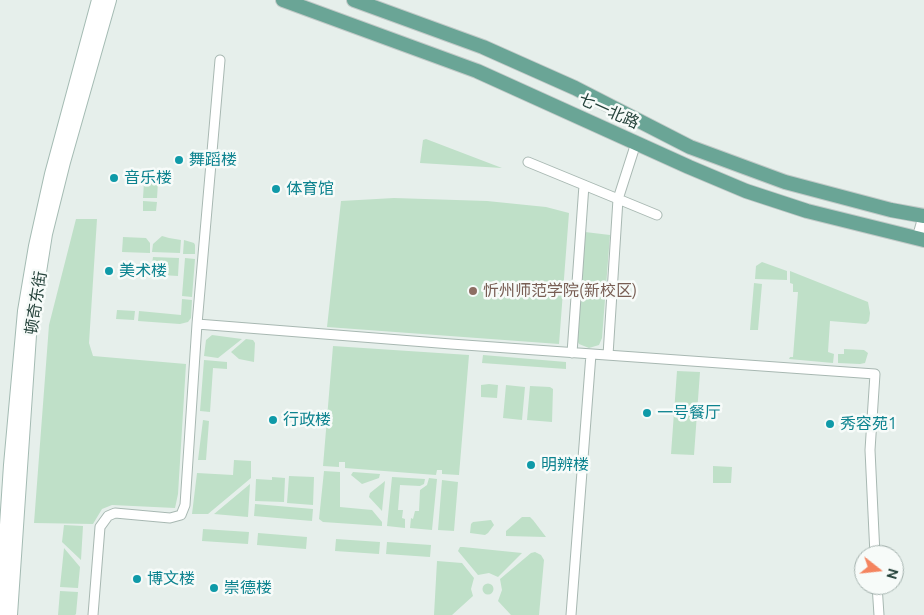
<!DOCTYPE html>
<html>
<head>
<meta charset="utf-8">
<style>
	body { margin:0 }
	#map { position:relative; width:924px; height:615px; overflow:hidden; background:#e6efeb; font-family:Ubuntu,sans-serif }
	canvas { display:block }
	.north { position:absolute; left:854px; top:545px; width:50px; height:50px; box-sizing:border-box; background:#f7fbf9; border:1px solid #a3b1ad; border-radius:50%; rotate:106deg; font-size:14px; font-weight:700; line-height:20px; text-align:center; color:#24423a }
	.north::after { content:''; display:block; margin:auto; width:18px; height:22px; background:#f4845f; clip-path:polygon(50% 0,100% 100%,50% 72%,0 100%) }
</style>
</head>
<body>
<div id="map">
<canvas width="924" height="615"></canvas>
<div class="north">N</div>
</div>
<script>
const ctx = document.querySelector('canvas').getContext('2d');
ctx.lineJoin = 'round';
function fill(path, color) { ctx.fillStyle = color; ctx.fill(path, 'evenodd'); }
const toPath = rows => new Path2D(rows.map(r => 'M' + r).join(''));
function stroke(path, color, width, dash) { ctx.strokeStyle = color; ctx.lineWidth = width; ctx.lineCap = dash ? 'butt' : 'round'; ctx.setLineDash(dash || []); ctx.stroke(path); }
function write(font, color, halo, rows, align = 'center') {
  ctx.font = font + ' Ubuntu,"Noto Sans SC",sans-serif'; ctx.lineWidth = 5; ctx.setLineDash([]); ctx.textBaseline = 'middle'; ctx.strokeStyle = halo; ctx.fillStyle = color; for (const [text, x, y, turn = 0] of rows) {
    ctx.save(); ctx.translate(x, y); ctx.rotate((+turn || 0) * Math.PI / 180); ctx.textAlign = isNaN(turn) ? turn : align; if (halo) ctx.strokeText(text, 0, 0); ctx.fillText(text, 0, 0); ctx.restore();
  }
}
fill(toPath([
	[426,139,502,168,420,163,423,140],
	[144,182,158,182,157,198,143,198],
	[394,198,487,201,546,207,569,213,559,344,327,327,341,201],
	[143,201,157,202,156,211,143,211],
	[76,219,97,219,89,343,93,356,186,364,178,494,175,508,112,505,102,509,93,524,34,523,49,325],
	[585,232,610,235,602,338,599,345,589,348,579,344,577,340],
	[162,236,169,238,181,240,180,253,152,252,153,244],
	[123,237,146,238,150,243,150,253,122,252],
	[184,240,194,243,195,245,195,254,183,254],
	[153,257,179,258,178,276,145,274,146,268,143,268,143,264,152,264],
	[185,258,195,259,192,297,182,296],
	[762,262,787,271,787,280,755,279,756,266],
	[790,271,868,302,870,313,869,321,866,324,830,321,828,352,834,354,833,363,789,359,790,357,793,357,798,292,793,292,793,284,790,283],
	[754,283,762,284,758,330,750,330],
	[182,299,192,300,191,318,188,322,180,324,138,321,139,311,181,315],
	[117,310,135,311,134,320,116,319],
	[212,335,242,339,218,358,204,356,206,340],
	[246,339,253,340,255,343,254,362,239,359,231,352],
	[333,346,469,355,459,475,442,474,442,470,437,470,436,475,345,468,345,462,339,462,339,467,323,466],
	[844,349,864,350,868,353,865,363,860,364,838,363,838,354,844,354],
	[483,355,566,362,566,369,482,363],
	[204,360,227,362,227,369,213,368,210,412,200,411],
	[677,371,700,372,694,455,671,454],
	[489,384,498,385,497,398,481,397,481,385],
	[506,385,525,387,522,420,503,418],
	[530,386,550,387,553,389,552,422,527,420],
	[203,420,209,421,206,460,198,460],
	[234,460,251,461,251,478,208,514,192,514,197,473,233,475],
	[713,466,732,467,731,483,713,483],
	[324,471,340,472,340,507,372,510,382,522,382,526,323,522,319,519],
	[353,472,380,474,379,478,362,484,351,475],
	[289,476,314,477,313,505,287,503],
	[272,477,285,478,284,502,255,501,256,479,272,480],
	[392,477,425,479,424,484,420,486,400,485,398,510,403,510,402,518,405,519,405,528,387,526],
	[429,478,437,479,432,530,410,528,411,518,413,519,415,511,419,511,420,490,427,485],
	[442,480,458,482,454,531,438,530],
	[385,481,382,511,369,497,370,493],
	[250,484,248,517,214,514],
	[255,504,313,509,312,521,254,516],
	[522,517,530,517,533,520,546,537,506,536,506,531],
	[491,520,494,525,488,533,485,535,470,533,471,524,473,522],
	[64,525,83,526,81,560,62,542],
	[203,529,249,532,248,544,202,541],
	[258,533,307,537,306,549,257,545],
	[336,539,380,542,379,554,335,551],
	[387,542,431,545,430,557,386,554],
	[460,547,463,547,522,553,498,577,489,573,478,575,458,551],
	[64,548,80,567,78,588,60,587],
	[535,552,541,555,544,560,539,615,511,615,498,601,502,590,500,579,531,553],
	[437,561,462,563,474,578,471,589,473,596,452,615,434,615],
	'482.5 589a5.5 5.5 0 1 1 11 0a5.5 5.5 0 1 1-11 0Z',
	[60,591,78,592,76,614,75,615,58,615]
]), '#bfe0c8');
const minor = toPath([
	[528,162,657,215],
	[197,324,220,60],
	[572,353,584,185],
	[608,355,618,199,636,143],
	[877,585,879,615],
	[93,615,100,527,108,516,115,513,170,518,181,515,185,505,197,324,451,344,875,374,870,450,875,555],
	[571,615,591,354]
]);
const tertiary = toPath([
	[918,238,924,217]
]);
const secondary = toPath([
	[0,615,10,465,24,311,35,246,51,174,98,0],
	[11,615,30,335,46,234,64,162,110,0]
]);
const primary = toPath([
	[283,0,477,71,689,167,746,191,807,211,924,240],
	[354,0,483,47,575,88,690,147,785,182,891,210,924,216]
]);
stroke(minor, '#a8b8b2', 11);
stroke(tertiary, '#a8b8b2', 13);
stroke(secondary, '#a4bbb3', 14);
stroke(primary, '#c2cac8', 16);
stroke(minor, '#fff', 9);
stroke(tertiary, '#fff', 11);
stroke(secondary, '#fff', 12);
stroke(primary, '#6aa596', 14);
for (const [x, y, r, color] of [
	[179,160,5,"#0f9aa8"],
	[114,178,5,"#0f9aa8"],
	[276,189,5,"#0f9aa8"],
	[109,271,5,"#0f9aa8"],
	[473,291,5,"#8d6e63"],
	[647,413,5,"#0f9aa8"],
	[273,420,5,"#0f9aa8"],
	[830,424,5,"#0f9aa8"],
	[531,465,5,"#0f9aa8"],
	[137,579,5,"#0f9aa8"],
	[214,588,5,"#0f9aa8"]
]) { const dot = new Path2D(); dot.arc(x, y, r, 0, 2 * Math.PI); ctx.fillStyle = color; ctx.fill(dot); stroke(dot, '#f7fbf9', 2); }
write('16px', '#24423a', '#f7fbf9', [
	["七一北路",609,111,24],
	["顿奇东街",36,303,-81]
]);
write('16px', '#0d838f', '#f7fbf9', [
	["舞蹈楼",189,160],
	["音乐楼",124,178],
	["体育馆",286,189],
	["美术楼",119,271],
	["一号餐厅",657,413],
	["行政楼",283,420],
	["秀容苑1",840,424],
	["明辨楼",541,465],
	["博文楼",147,579],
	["崇德楼",224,588]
], 'left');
write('16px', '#785e54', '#f7fbf9', [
	["忻州师范学院(新校区)",483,291]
], 'left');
</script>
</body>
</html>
